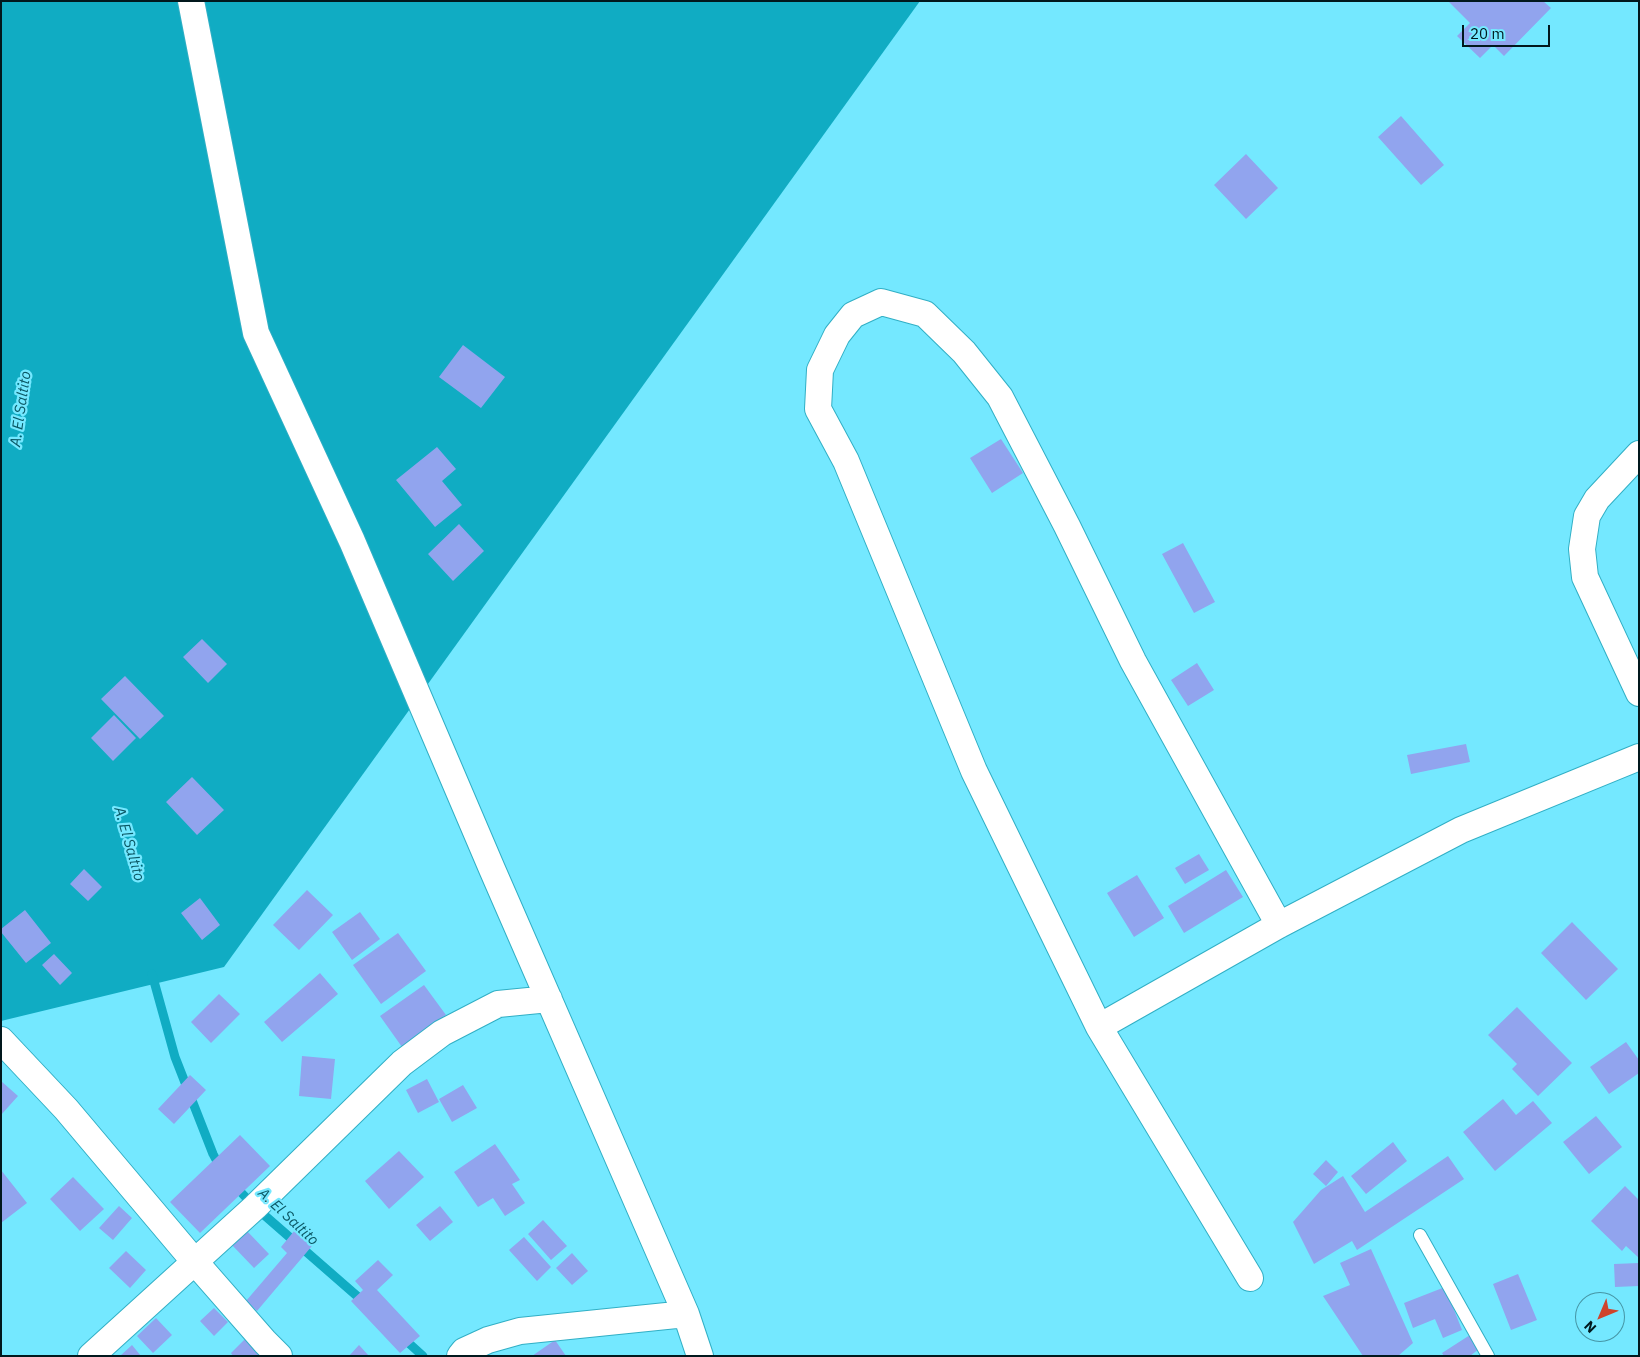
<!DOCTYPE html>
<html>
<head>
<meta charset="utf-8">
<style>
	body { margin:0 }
	#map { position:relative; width:1640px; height:1357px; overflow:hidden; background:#74e8ff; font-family:"IBM Plex Sans",sans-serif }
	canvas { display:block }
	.frame { position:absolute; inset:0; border:2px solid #01181d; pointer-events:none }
	.north { position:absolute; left:1575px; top:1292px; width:50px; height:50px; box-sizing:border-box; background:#74e8ff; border:1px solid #4695a5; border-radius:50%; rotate:225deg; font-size:14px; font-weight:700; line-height:20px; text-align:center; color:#01181d }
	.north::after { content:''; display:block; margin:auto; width:18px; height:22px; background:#cf442c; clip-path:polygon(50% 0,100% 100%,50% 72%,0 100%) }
	.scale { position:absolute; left:1462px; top:25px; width:88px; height:22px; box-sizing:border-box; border:2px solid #01181d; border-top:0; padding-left:6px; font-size:15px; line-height:18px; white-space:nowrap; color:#01181d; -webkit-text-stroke:4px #74e8ff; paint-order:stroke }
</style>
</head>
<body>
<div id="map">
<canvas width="1640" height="1357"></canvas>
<div class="frame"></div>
<div class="north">N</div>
<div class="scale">20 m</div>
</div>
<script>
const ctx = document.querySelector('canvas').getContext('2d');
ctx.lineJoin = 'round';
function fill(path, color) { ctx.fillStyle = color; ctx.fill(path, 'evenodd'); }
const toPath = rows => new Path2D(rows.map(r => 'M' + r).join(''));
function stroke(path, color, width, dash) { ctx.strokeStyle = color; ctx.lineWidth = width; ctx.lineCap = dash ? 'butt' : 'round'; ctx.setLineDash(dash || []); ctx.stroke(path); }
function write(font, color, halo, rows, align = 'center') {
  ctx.font = font + ' "IBM Plex Sans",sans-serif'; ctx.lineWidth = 4.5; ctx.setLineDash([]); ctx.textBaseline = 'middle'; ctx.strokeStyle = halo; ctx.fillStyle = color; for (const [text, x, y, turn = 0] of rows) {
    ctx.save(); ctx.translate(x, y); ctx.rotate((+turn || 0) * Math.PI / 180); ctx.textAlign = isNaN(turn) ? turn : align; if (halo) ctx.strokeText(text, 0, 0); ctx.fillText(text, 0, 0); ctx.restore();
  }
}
fill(toPath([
	[1,1,920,1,224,967,1,1021]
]), '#10acc3');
stroke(toPath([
	[152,974,175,1057,213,1154,221,1169],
	[234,1185,255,1207,365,1303],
	[402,1337,423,1356]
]), '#10acc3', 9);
fill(toPath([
	[1448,1,1543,1,1551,8,1504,56,1493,45,1480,58,1457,36,1470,23],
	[1401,116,1444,165,1421,185,1378,137],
	[1246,154,1278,188,1246,219,1214,185],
	[463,345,505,377,481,408,439,377],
	[1001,439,1023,473,992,493,970,458],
	[437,447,456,469,442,481,462,505,435,527,396,480],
	[459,524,484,551,453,581,428,554],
	[1183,543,1215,602,1194,613,1162,554],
	[202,639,227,664,208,683,183,657],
	[1197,663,1214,690,1188,706,1171,680],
	[125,676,164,716,140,739,101,699],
	[114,715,136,738,113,761,91,738],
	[1466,744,1470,762,1411,774,1407,755],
	[192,777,224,810,197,835,166,802],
	[1199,854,1209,870,1185,884,1175,868],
	[84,869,102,887,88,901,70,884],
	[1226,870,1243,897,1184,933,1168,906],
	[1137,875,1164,918,1134,937,1107,893],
	[307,890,333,915,299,950,273,925],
	[200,898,220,925,202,940,181,913],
	[25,910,51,943,26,963,1,932,1,929],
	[360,912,380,939,352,960,332,932],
	[1572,922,1618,969,1586,1000,1541,953],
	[398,933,426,971,381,1004,353,965],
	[54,954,72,973,60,985,42,965],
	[320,973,338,994,282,1042,264,1022],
	[424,985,446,1015,402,1047,380,1016],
	[219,994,240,1014,211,1043,191,1022],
	[1517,1007,1572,1063,1538,1096,1512,1069,1517,1064,1488,1035],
	[1626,1042,1639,1060,1639,1073,1609,1094,1590,1067],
	[302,1056,335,1059,331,1099,299,1096],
	[190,1075,206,1090,174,1124,158,1109],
	[427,1079,439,1102,418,1113,406,1090],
	[1,1081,18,1096,1,1115],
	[463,1085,477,1108,452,1122,439,1099],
	[1503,1099,1516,1115,1533,1101,1552,1123,1495,1171,1463,1132],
	[1596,1116,1622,1147,1589,1174,1563,1142],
	[240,1135,270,1166,200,1233,170,1202],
	[1393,1142,1407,1161,1366,1194,1351,1176],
	[495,1144,520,1180,512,1184,525,1203,505,1216,493,1198,478,1207,454,1172],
	[399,1151,424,1177,389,1209,365,1181],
	[1448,1156,1464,1179,1357,1250,1352,1241,1314,1264,1293,1222,1321,1190,1343,1176,1365,1212],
	[1326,1160,1338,1172,1326,1186,1313,1174],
	[1,1170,27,1203,1,1223],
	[73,1177,104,1209,80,1231,50,1199],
	[1625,1186,1639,1200,1639,1258,1626,1246,1622,1251,1591,1221],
	[119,1206,132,1218,113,1240,99,1228],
	[440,1206,453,1222,430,1241,416,1225],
	[543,1220,567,1246,551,1260,528,1234],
	[299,1225,317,1240,257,1311,246,1301,287,1253,281,1247],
	[247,1231,269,1254,254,1268,232,1245],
	[524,1237,551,1267,537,1281,509,1250],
	[1371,1249,1413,1343,1398,1356,1363,1356,1323,1296,1350,1285,1340,1263],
	[126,1251,146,1270,130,1288,109,1268],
	[572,1253,588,1271,572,1285,556,1268],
	[378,1260,393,1275,377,1290,420,1336,400,1353,351,1301,363,1290,355,1281],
	[1639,1263,1639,1286,1615,1287,1614,1264],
	[1518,1274,1537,1320,1511,1330,1493,1284],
	[1445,1287,1462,1330,1443,1338,1435,1319,1413,1328,1404,1303],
	[214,1308,228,1322,214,1336,200,1321],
	[156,1318,172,1335,153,1353,137,1336],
	[1470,1335,1479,1349,1470,1356,1444,1356,1442,1353],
	[245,1339,261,1356,233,1356,231,1353],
	[555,1340,566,1356,532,1356],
	[132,1345,141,1356,120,1356],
	[359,1345,369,1356,349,1356]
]), '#91a4ee');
const service = toPath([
	[1420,1235,1488,1356]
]);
const minor = toPath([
	[191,1,256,333,352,541,492,869,686,1314,700,1356],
	[1639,454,1597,499,1587,516,1582,549,1585,577,1639,693],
	[1099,1027,974,771,846,461,818,409,820,370,837,335,853,315,881,302,925,314,964,352,1000,397,1067,526,1133,661,1279,925],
	[1,1040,66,1109,195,1262,265,1342,279,1356],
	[1250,1278,1099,1027,1279,925,1461,830,1639,757],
	[91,1356,255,1207,402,1063,442,1033,498,1004,549,999],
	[460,1356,464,1351,488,1340,520,1331,686,1314]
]);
stroke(service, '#31afc5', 14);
stroke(minor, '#31afc5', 28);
stroke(service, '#fff', 12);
stroke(minor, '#fff', 26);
write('italic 15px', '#0b5865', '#74e8ff', [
	["A. El Saltito",21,409,-82],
	["A. El Saltito",129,844,74],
	["A. El Saltito",288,1217,43]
]);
</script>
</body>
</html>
